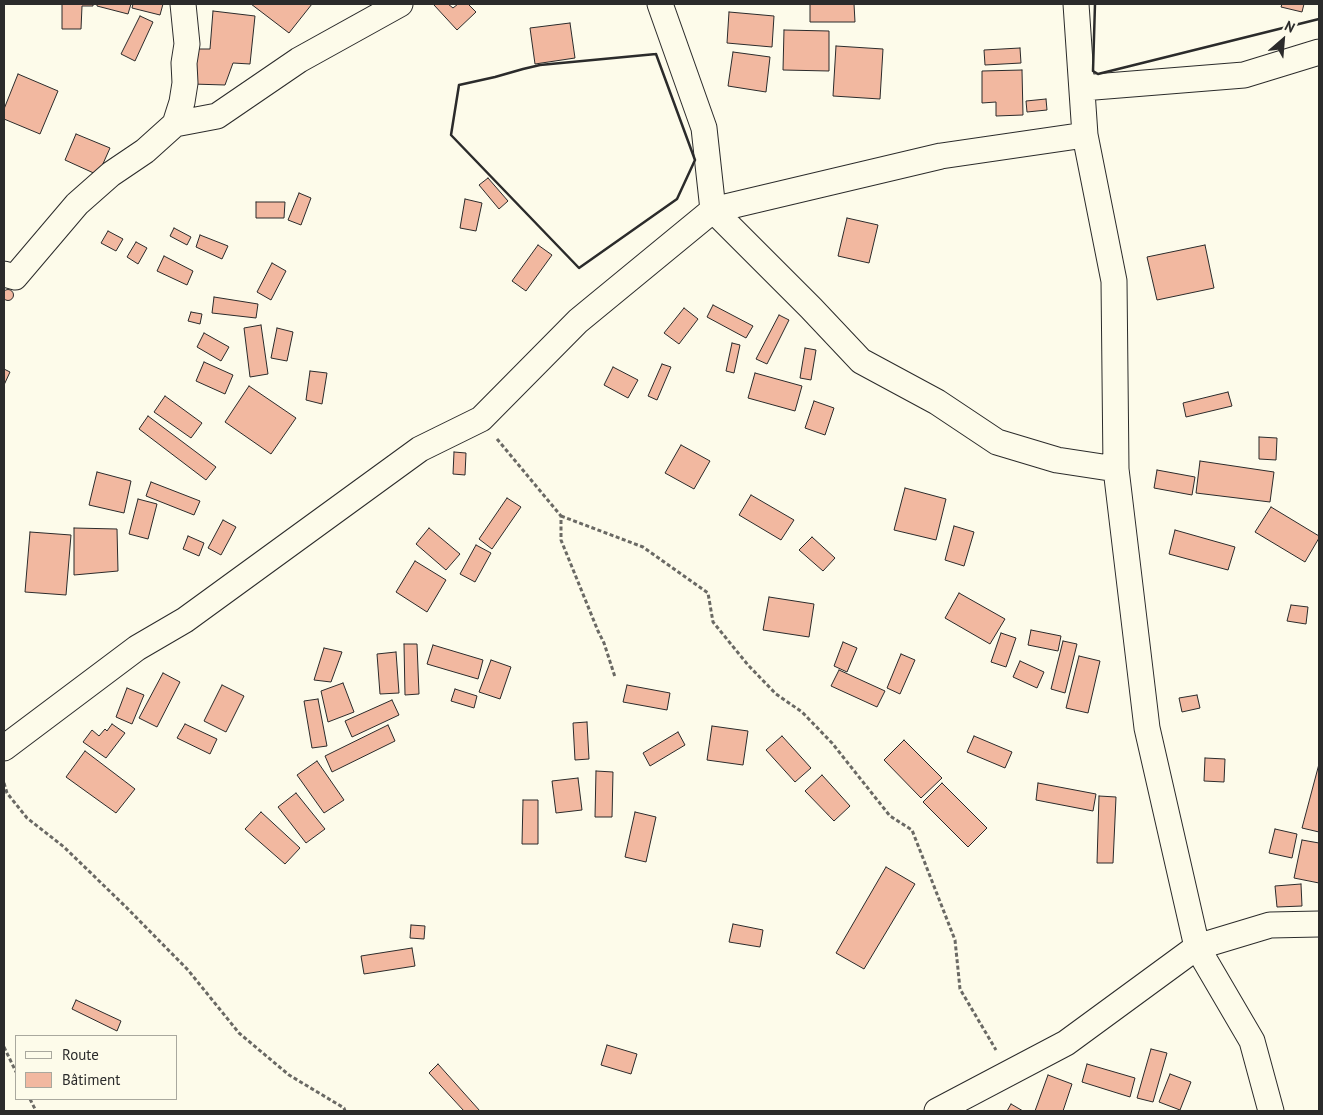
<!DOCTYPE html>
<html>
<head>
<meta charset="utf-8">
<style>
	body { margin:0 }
	#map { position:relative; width:1323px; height:1115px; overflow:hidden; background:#fdfbea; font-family:"PT Sans",sans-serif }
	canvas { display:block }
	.frame { position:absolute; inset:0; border:5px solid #2b2b2b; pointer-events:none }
	.legend { position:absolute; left:15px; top:1035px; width:162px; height:65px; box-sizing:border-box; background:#fdfbea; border:1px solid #a9a89e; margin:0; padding:6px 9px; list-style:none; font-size:15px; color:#2b2b2b }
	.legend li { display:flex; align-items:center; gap:10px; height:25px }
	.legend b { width:25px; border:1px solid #a9a89e }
	.north { position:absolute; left:1258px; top:15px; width:50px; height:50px; -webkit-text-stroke:4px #fdfbea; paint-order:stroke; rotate:27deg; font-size:14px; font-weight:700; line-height:20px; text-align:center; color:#2b2b2b }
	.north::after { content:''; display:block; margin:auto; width:18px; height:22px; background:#2b2b2b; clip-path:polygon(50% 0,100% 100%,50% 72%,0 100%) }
</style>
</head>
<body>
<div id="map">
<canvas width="1323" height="1115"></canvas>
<div class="frame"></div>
<ul class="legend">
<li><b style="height:6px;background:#fdfbea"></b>Route</li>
<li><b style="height:14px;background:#f2b8a0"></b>Bâtiment</li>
</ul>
<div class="north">N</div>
</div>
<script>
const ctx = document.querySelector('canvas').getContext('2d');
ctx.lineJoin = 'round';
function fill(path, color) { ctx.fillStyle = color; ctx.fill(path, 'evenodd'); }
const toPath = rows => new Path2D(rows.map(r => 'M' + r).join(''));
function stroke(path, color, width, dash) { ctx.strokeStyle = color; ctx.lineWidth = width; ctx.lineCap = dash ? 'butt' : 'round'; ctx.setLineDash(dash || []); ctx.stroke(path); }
const building = toPath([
	[62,4,93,4,93,6,82,6,81,29,62,29,62,4],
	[97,4,131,4,128,14,97,6,97,4],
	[133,4,163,4,160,15,132,8,133,4],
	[251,4,312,4,289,33,251,4],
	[435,4,448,4,453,8,458,4,468,4,476,12,457,30,434,5,435,4],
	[810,4,854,4,855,22,810,22,810,4],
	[1282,4,1304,4,1302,12,1281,7,1282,4],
	[213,11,255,16,250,64,233,63,225,85,192,84,195,49,210,49,213,11],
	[729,12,774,16,772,47,727,43,729,12],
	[140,16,153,22,135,61,121,54,140,16],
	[570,23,575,58,535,64,530,28,570,23],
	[784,30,829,31,829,71,783,70,784,30],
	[836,46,883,49,880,99,833,96,836,46],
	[1020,48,1021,63,985,65,984,50,1020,48],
	[733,52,770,57,766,92,728,86,733,52],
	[1022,70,1023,115,996,116,996,102,982,103,982,71,1022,70],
	[18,74,58,91,40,134,4,119,4,109,18,74],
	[1046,99,1047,110,1027,112,1026,101,1046,99],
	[76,134,110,148,98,175,65,160,76,134],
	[488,178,508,201,499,209,479,185,488,178],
	[299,193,311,198,301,225,288,220,299,193],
	[465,199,482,203,476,231,460,228,465,199],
	[256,202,285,202,284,218,256,218,256,202],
	[847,218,878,225,869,263,838,256,847,218],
	[174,228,191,237,187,245,170,236,174,228],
	[108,231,123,239,116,251,101,243,108,231],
	[200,235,228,246,222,259,196,247,200,235],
	[136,242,147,248,138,264,127,257,136,242],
	[538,245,552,255,526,291,512,281,538,245],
	[1205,245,1214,288,1157,300,1147,257,1205,245],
	[164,256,193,271,187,285,157,271,164,256],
	[272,263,286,271,271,300,257,292,272,263],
	'2.5 295a5.5 5.5 0 1 1 11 0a5.5 5.5 0 1 1-11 0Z',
	[214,297,258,304,256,318,212,313,214,297],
	[713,305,753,326,746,338,707,317,713,305],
	[684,308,698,319,679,344,664,333,684,308],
	[191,312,202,314,200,324,188,321,191,312],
	[779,315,789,320,767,364,756,359,779,315],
	[261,325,268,374,250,377,244,328,261,325],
	[277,328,293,332,287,361,271,358,277,328],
	[204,333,229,347,221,361,197,347,204,333],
	[732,343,740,345,734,373,726,371,732,343],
	[805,348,816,350,811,380,800,378,805,348],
	[204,362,233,375,225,394,196,381,204,362],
	[662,364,671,367,657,400,648,396,662,364],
	[613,367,638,380,628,398,604,385,613,367],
	[4,369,10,372,4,385,4,369],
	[310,371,327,373,322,404,306,400,310,371],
	[755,373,802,386,795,411,748,398,755,373],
	[249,386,296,418,271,454,225,422,249,386],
	[1228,392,1232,406,1186,417,1183,403,1228,392],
	[165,396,202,423,191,438,154,412,165,396],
	[814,401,834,408,825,435,805,428,814,401],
	[148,416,216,467,206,480,139,429,148,416],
	[1259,437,1277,438,1276,460,1259,459,1259,437],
	[681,445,710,461,694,489,665,473,681,445],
	[454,452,466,453,465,475,453,474,454,452],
	[1200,461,1274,472,1270,502,1196,493,1200,461],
	[1157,470,1195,477,1192,495,1154,488,1157,470],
	[97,472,131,481,124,513,89,505,97,472],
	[151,482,200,501,194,515,146,496,151,482],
	[905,488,946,499,936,540,894,530,905,488],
	[751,495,794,520,781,540,739,515,751,495],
	[507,498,521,507,492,549,479,539,507,498],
	[138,499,157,504,148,539,129,534,138,499],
	[1271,507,1319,536,1319,538,1305,562,1255,532,1271,507],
	[223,520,236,527,221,555,208,548,223,520],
	[954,526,974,532,964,566,945,560,954,526],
	[74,528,117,529,118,571,74,575,74,528],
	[429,528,460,554,446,570,416,544,429,528],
	[1175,530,1235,547,1228,570,1169,554,1175,530],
	[30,532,71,535,66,595,25,592,30,532],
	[188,536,204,543,199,556,183,549,188,536],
	[812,537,835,558,823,571,799,550,812,537],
	[476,545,491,553,475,582,460,574,476,545],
	[415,561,446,580,427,612,396,592,415,561],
	[959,593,1005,619,990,644,945,618,959,593],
	[769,597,814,604,809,637,763,630,769,597],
	[1291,605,1308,607,1306,624,1287,621,1291,605],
	[1031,630,1061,636,1058,651,1028,645,1031,630],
	[1001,633,1016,638,1006,667,991,662,1001,633],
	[1063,641,1077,644,1065,693,1051,689,1063,641],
	[843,642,857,648,847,672,834,666,843,642],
	[404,644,417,644,419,694,405,695,404,644],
	[433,645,483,660,478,679,427,664,433,645],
	[324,648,342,652,331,682,314,680,324,648],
	[396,652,399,693,380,694,377,654,396,652],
	[901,654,915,660,900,694,887,688,901,654],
	[1079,656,1100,661,1088,713,1066,708,1079,656],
	[491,660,511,667,500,699,479,692,491,660],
	[1020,661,1044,672,1037,688,1013,677,1020,661],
	[839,670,885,691,877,707,831,686,839,670],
	[163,673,180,682,157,727,139,718,163,673],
	[343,683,354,712,328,722,321,691,343,683],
	[222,685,244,696,226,732,204,721,222,685],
	[627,685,670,693,667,710,623,702,627,685],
	[127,688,144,695,132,724,116,717,127,688],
	[455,689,477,696,474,708,451,701,455,689],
	[1197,695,1200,708,1182,712,1179,698,1197,695],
	[318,699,327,746,312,748,304,701,318,699],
	[392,700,399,715,352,737,345,721,392,700],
	[587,722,589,759,575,760,573,723,587,722],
	[112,724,125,733,106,758,83,742,92,730,99,736,105,729,107,731,112,724],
	[185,724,217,739,210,754,177,738,185,724],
	[388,725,395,741,332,772,325,756,388,725],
	[712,726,748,731,743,765,707,760,712,726],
	[678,732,685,745,650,766,643,753,678,732],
	[782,736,811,768,795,782,766,750,782,736],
	[974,736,1012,752,1005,768,967,752,974,736],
	[904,740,942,778,921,798,884,760,904,740],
	[85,751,135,789,116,813,66,777,85,751],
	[1205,758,1225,759,1224,782,1204,781,1205,758],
	[317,761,344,800,324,813,297,775,317,761],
	[1319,764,1319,832,1302,828,1319,764],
	[596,771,613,772,612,817,595,817,596,771],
	[822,775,850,806,834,821,805,791,822,775],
	[578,778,582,810,556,813,552,781,578,778],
	[942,783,987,828,968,847,923,802,942,783],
	[1038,783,1096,794,1093,811,1036,800,1038,783],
	[296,793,325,829,306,843,278,807,296,793],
	[1099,796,1116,797,1113,863,1097,863,1099,796],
	[523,800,538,800,538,844,522,844,523,800],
	[261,812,300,848,285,864,245,829,261,812],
	[635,812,656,817,646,862,625,857,635,812],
	[1275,829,1297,834,1292,858,1269,853,1275,829],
	[1302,840,1319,843,1319,883,1294,878,1302,840],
	[886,867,915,884,864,969,836,953,886,867],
	[1301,884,1302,906,1277,907,1275,886,1301,884],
	[733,924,763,930,760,947,729,942,733,924],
	[411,925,425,926,424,939,410,938,411,925],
	[412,948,415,966,364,974,361,956,412,948],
	[76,1000,121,1021,117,1031,72,1009,76,1000],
	[607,1045,637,1054,631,1074,601,1065,607,1045],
	[1151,1049,1167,1053,1153,1102,1137,1098,1151,1049],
	[438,1064,480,1111,464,1111,429,1073,438,1064],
	[1087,1064,1135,1078,1130,1097,1082,1082,1087,1064],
	[1170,1074,1191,1082,1180,1110,1159,1102,1170,1074],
	[1048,1075,1072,1084,1063,1111,1035,1111,1048,1075],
	[1011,1104,1023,1111,1007,1111,1011,1104]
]);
fill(building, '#f2b8a0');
stroke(building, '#2b2b2b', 1);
const minor = toPath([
	[1076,4,1085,135,1114,281,1116,469,1147,728,1197,947,1252,1041,1271,1111],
	[1082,88,1244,75,1319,52],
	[175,124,217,116,299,60,400,4],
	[713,210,811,308,861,361,937,402,997,442,1057,460,1116,469],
	[713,210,941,156,1085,135],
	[4,274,15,277,77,204,111,174,145,151,175,124,182,102,185,83,184,63,187,44,183,4],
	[4,748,137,648,185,620,420,449,481,419,578,321,713,210,704,128,660,4],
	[937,1111,1066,1043,1197,947,1270,925,1319,924]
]);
stroke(minor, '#2b2b2b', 27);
stroke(toPath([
	[497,439,561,516,561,540,598,631,604,643,615,677],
	[561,516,643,547,708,593,713,622,748,665,776,694,802,712,832,743,890,816,912,830,955,940,960,989,996,1050],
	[4,783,7,793,27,818,64,847,126,907,188,970,239,1033,289,1075,344,1108,345,1111],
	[4,1047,16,1072],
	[30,1099,36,1111]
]), '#6a6964', 3, [4, 2.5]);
stroke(minor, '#fdfbea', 25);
stroke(toPath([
	[1095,4,1093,71,1098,74,1319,19],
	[656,54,695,160,677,199,579,268,451,135,459,85,495,77,523,69,540,65,656,54]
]), '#2b2b2b', 2.5);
</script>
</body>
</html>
